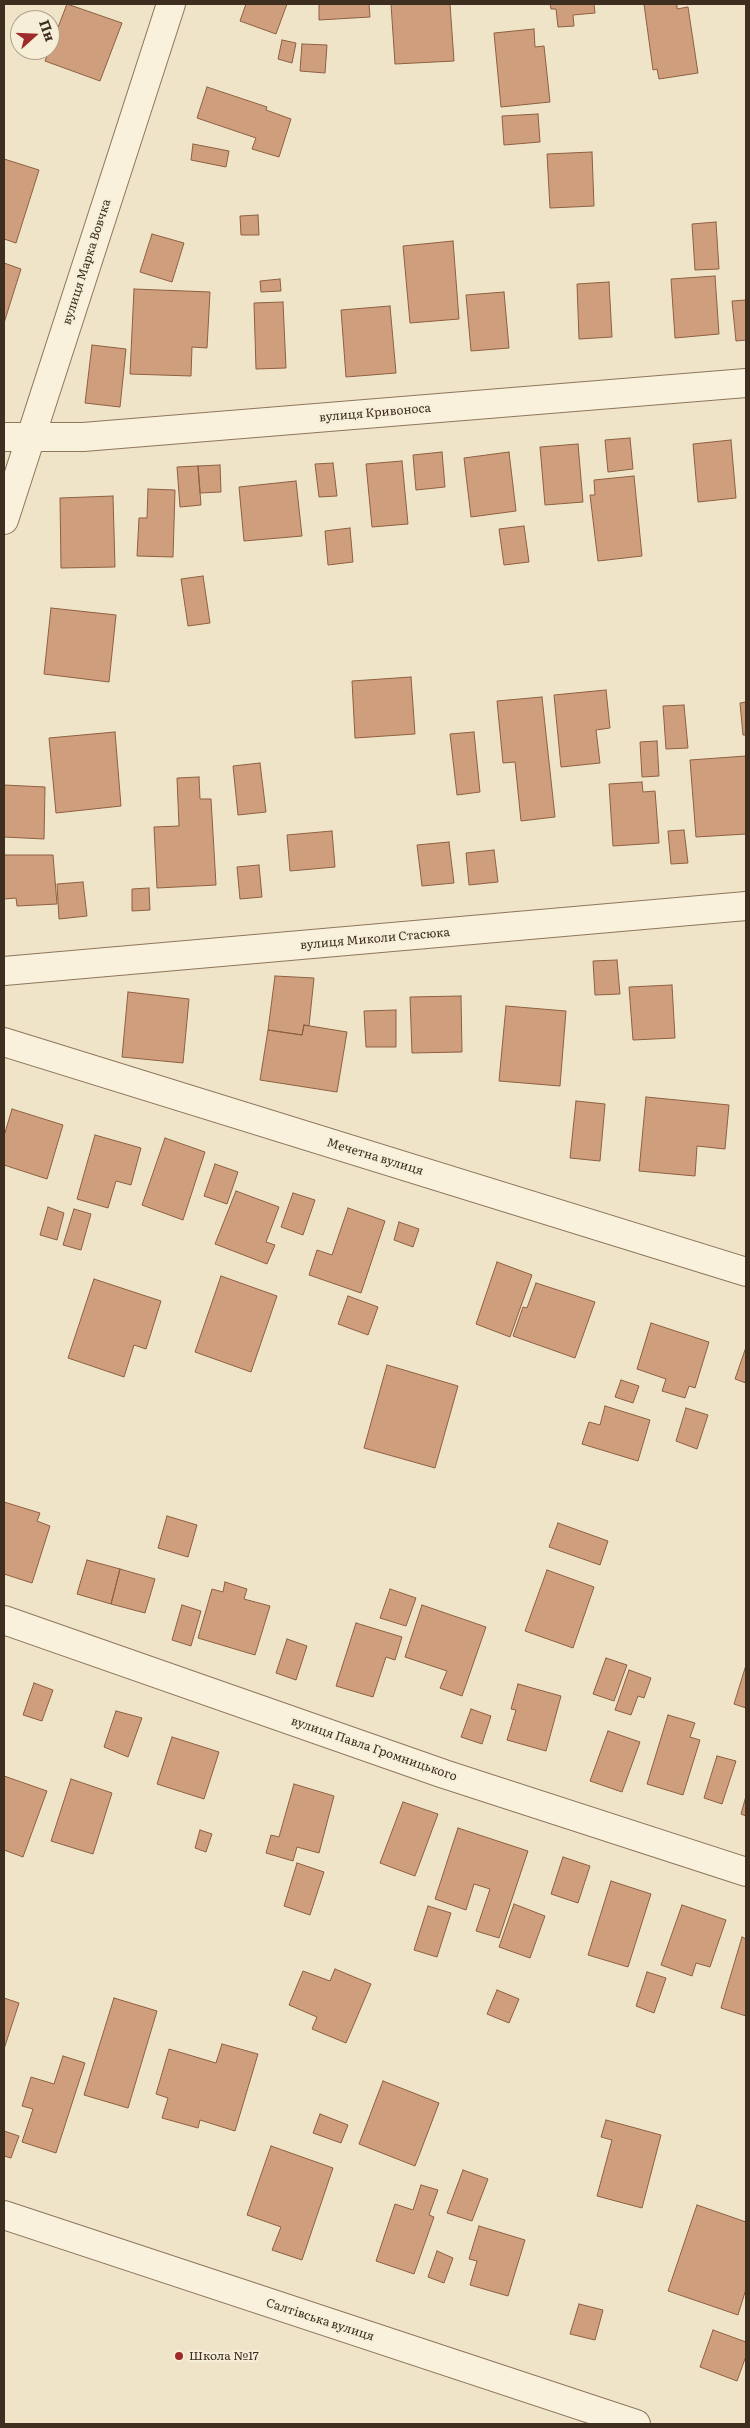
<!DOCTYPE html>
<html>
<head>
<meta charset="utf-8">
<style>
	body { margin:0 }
	#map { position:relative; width:750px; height:2428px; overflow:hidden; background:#f0e4c8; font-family:Literata,serif }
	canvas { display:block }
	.frame { position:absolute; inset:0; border:5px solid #3d2e20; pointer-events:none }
	.north { position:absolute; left:10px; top:10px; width:50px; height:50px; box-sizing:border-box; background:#f7eed8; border:1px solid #ada18e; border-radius:50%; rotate:70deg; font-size:14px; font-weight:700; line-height:20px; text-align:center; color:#3d2e20 }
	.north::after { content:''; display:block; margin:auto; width:18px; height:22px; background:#9e2a2b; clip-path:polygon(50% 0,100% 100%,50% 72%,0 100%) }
</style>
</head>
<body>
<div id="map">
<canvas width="750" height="2428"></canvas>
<div class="frame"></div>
<div class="north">Пн</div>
</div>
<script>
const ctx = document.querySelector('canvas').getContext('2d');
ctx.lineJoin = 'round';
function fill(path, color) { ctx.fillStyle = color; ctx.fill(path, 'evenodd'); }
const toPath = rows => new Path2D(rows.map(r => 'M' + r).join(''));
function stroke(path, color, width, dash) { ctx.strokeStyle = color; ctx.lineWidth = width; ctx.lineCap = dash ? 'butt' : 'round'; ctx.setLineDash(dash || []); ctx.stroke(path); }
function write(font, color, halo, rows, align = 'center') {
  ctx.font = font + ' Literata,serif'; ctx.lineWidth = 4; ctx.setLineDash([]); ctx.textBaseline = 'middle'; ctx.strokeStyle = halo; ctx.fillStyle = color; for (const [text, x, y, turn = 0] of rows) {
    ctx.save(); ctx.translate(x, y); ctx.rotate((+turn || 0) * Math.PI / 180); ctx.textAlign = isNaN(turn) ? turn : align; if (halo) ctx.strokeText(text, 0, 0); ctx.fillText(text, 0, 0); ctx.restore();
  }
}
const building = toPath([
	[67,4,122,23,100,81,45,61,67,4],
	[246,4,287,4,276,34,240,21,246,4],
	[319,4,369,4,370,17,319,20,319,4],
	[391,4,450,4,454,61,395,64,391,4],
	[550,4,594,4,595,13,573,15,574,26,558,27,556,9,551,9,550,4],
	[644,4,677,4,677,9,688,7,698,73,659,79,657,69,653,70,644,4],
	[534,29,535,47,544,46,550,102,501,107,494,33,534,29],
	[282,40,296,43,292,63,278,59,282,40],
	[302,44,327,45,325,73,300,71,302,44],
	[207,87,267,107,266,110,291,119,279,157,252,149,256,138,197,118,207,87],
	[538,114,540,142,504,145,502,116,538,114],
	[193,144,229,151,226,167,191,160,193,144],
	[592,152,594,206,550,208,547,154,592,152],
	[4,159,39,170,16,243,4,239,4,159],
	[258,215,259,235,241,235,240,216,258,215],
	[716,222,719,269,695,270,692,224,716,222],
	[152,234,184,243,172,282,140,272,152,234],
	[453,241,459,319,410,323,403,246,453,241],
	[4,263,21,269,4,323,4,263],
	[715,276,719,334,675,338,671,279,715,276],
	[280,279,281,291,261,292,260,281,280,279],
	[609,282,612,337,579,339,577,284,609,282],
	[134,289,210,292,207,348,192,347,191,376,130,374,134,289],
	[504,292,509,348,471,351,466,295,504,292],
	[746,300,746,340,736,341,732,301,746,300],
	[283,302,286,368,256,369,254,303,283,302],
	[390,306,396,373,346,377,341,310,390,306],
	[92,345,126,349,120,407,85,403,92,345],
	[630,438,633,469,608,472,605,440,630,438],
	[731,440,736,498,698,502,693,444,731,440],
	[578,444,583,502,545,505,540,447,578,444],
	[442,452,445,487,416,490,413,455,442,452],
	[509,452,516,511,471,517,464,458,509,452],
	[402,461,408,524,372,527,366,464,402,461],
	[333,463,337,496,319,497,315,464,333,463],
	[220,465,221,492,200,493,198,466,220,465],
	[198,466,201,505,180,507,177,467,198,466],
	[634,476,642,556,598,561,590,495,595,495,594,480,634,476],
	[296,481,302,536,244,541,239,487,296,481],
	[148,489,175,490,173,557,137,556,139,518,147,518,148,489],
	[113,496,115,567,61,568,60,498,113,496],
	[524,526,529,562,504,565,499,529,524,526],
	[350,528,353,562,328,565,325,531,350,528],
	[203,576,210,623,188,626,181,579,203,576],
	[51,608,116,615,109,682,44,674,51,608],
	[411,677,415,734,355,738,352,681,411,677],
	[606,690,610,728,596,730,600,763,561,767,554,695,606,690],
	[542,697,555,817,521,821,515,762,503,763,497,701,542,697],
	[746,702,746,735,743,735,740,703,746,702],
	[684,705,688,748,666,749,663,706,684,705],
	[115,732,121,806,56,813,49,738,115,732],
	[474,732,480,792,457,795,450,734,474,732],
	[657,741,659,776,642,777,640,742,657,741],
	[746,756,746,834,696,837,690,760,746,756],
	[260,763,266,812,238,815,233,766,260,763],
	[199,777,200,799,211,799,216,885,157,888,154,827,179,826,177,778,199,777],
	[642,782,643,792,655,791,659,843,613,846,609,784,642,782],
	[4,785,45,787,44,839,4,837,4,785],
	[684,830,688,863,671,864,668,831,684,830],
	[332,831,335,867,290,871,287,835,332,831],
	[449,842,454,883,422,886,417,845,449,842],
	[494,850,498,882,469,885,466,853,494,850],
	[4,855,53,855,57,904,17,906,16,898,4,899,4,855],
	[259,865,262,897,240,899,237,867,259,865],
	[83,882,87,916,59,919,57,884,83,882],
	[149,888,150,910,132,911,132,889,149,888],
	[617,960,620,994,595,995,593,961,617,960],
	[275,976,314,978,309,1026,304,1025,302,1035,268,1030,275,976],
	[672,985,675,1038,633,1040,629,987,672,985],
	[128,992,189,999,183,1063,122,1057,128,992],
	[461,996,462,1052,412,1053,410,997,461,996],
	[506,1006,566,1011,560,1086,499,1081,506,1006],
	[396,1010,396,1047,366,1047,364,1011,396,1010],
	[304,1025,347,1032,337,1092,260,1080,268,1030,302,1035,304,1025],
	[646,1097,729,1105,725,1149,697,1146,695,1176,639,1171,646,1097],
	[576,1101,605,1104,600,1161,570,1158,576,1101],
	[12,1109,63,1125,47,1179,4,1165,4,1136,12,1109],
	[95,1135,141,1148,131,1185,116,1181,108,1208,77,1199,95,1135],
	[165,1138,205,1152,183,1220,142,1205,165,1138],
	[215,1164,238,1172,227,1204,204,1196,215,1164],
	[236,1191,279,1207,266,1242,275,1245,267,1264,215,1244,236,1191],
	[293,1193,315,1200,303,1235,281,1227,293,1193],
	[48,1207,64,1213,57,1240,40,1235,48,1207],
	[348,1208,385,1221,361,1293,309,1275,317,1250,332,1255,348,1208],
	[74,1209,91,1214,81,1250,63,1245,74,1209],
	[399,1222,419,1229,413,1247,394,1240,399,1222],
	[497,1262,532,1275,510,1337,476,1324,497,1262],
	[221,1276,277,1296,251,1372,195,1352,221,1276],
	[94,1279,161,1301,146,1349,134,1345,124,1377,68,1358,94,1279],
	[536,1283,595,1302,575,1358,513,1336,523,1307,527,1308,536,1283],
	[348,1296,378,1307,368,1335,338,1324,348,1296],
	[651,1323,709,1342,695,1388,689,1386,685,1398,662,1391,666,1379,637,1369,651,1323],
	[746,1347,746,1383,735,1379,746,1347],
	[387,1365,458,1386,435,1468,364,1448,387,1365],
	[621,1380,639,1386,633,1403,615,1397,621,1380],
	[605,1406,650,1420,638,1461,582,1444,589,1422,600,1425,605,1406],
	[686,1408,708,1415,697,1449,676,1441,686,1408],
	[4,1502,40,1513,37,1521,50,1526,32,1583,4,1574,4,1502],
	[167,1516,197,1525,188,1557,158,1548,167,1516],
	[558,1523,608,1541,600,1565,549,1547,558,1523],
	[87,1560,120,1569,111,1604,77,1594,87,1560],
	[120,1569,155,1579,145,1613,111,1604,120,1569],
	[547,1570,594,1587,573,1648,525,1631,547,1570],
	[225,1582,247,1589,244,1599,270,1606,255,1655,198,1638,212,1589,223,1592,225,1582],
	[390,1589,416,1598,406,1626,380,1618,390,1589],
	[182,1605,201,1611,191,1646,172,1640,182,1605],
	[422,1605,486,1627,462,1696,440,1688,447,1671,405,1657,422,1605],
	[356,1623,402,1637,395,1660,386,1657,373,1697,336,1686,356,1623],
	[287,1639,307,1646,296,1680,276,1673,287,1639],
	[606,1658,627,1665,614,1701,593,1694,606,1658],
	[746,1665,746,1708,734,1704,746,1665],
	[629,1670,651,1678,644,1698,638,1696,631,1715,615,1710,629,1670],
	[34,1683,53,1690,42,1721,23,1715,34,1683],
	[518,1684,561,1696,546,1751,507,1740,516,1710,511,1709,518,1684],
	[471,1709,491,1716,482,1744,461,1737,471,1709],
	[116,1711,142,1718,128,1757,104,1747,116,1711],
	[668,1715,695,1723,690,1737,700,1740,683,1795,647,1784,668,1715],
	[608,1731,640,1742,622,1792,590,1781,608,1731],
	[172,1737,219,1752,204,1799,157,1784,172,1737],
	[717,1756,736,1761,722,1804,704,1798,717,1756],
	[4,1776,47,1791,23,1857,4,1850,4,1776],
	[71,1779,112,1793,93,1854,51,1841,71,1779],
	[294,1784,334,1796,319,1853,297,1847,293,1861,266,1853,271,1835,279,1837,294,1784],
	[746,1796,746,1816,741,1814,746,1796],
	[403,1802,438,1814,415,1876,380,1863,403,1802],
	[458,1828,528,1851,499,1938,476,1931,490,1889,474,1884,466,1910,435,1899,458,1828],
	[200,1830,212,1834,206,1852,195,1848,200,1830],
	[563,1857,590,1866,578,1903,551,1894,563,1857],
	[297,1863,324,1872,310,1915,284,1906,297,1863],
	[611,1881,651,1894,628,1967,588,1955,611,1881],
	[514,1904,545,1916,530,1958,499,1947,514,1904],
	[682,1905,726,1920,710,1967,696,1963,692,1976,661,1965,682,1905],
	[428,1906,451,1913,437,1957,414,1950,428,1906],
	[742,1937,746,1939,746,2016,721,2008,742,1937],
	[335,1969,371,1984,346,2043,312,2029,317,2017,289,2005,303,1971,330,1981,335,1969],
	[647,1972,666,1978,654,2013,636,2006,647,1972],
	[497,1990,519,1999,509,2023,487,2014,497,1990],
	[4,1998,19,2003,4,2049,4,1998],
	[114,1998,157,2011,128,2108,84,2095,114,1998],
	[222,2044,258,2054,235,2131,200,2120,198,2128,162,2118,168,2098,156,2094,169,2049,216,2063,222,2044],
	[63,2056,85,2063,56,2153,22,2142,33,2109,22,2106,31,2077,54,2084,63,2056],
	[383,2081,439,2103,415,2166,359,2144,383,2081],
	[320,2114,348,2125,341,2143,313,2133,320,2114],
	[606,2120,661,2135,642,2208,597,2196,612,2140,601,2137,606,2120],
	[4,2131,19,2136,11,2158,4,2156,4,2131],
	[271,2146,333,2168,302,2260,272,2250,281,2227,247,2215,271,2146],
	[463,2170,488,2179,472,2221,447,2213,463,2170],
	[421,2185,438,2190,429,2215,434,2217,414,2274,376,2261,395,2204,413,2210,421,2185],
	[697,2205,746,2222,746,2289,738,2315,668,2291,697,2205],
	[479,2226,525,2240,508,2296,470,2285,477,2261,469,2259,479,2226],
	[437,2251,453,2258,444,2283,428,2277,437,2251],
	[579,2304,603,2310,595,2340,570,2334,579,2304],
	[713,2330,746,2342,746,2356,737,2381,700,2367,713,2330]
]);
fill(building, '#cf9f7d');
stroke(building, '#8d5f41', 1);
const minor = toPath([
	[4,437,83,437,746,383],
	[4,520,171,4],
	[4,971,746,906],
	[4,1042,746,1272],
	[4,1620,444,1774,746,1872],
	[4,2215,636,2424]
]);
stroke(minor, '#8d765c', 30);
stroke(minor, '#faf1dc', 28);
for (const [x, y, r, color] of [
	[179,2356,5,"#9e2a2b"]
]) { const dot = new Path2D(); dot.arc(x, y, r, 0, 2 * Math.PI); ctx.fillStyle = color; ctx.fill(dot); stroke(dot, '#f7eed8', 2); }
write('12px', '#3d2e20', '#f7eed8', [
	["вулиця Марка Вовчка",87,262,-72],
	["вулиця Кривоноса",375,413,-5],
	["вулиця Миколи Стасюка",375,939,-5],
	["Мечетна вулиця",375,1157,17],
	["вулиця Павла Громницького",374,1749,19],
	["Салтівська вулиця",320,2320,18]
]);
write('12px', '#3d2e20', '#f7eed8', [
	["Школа №17",189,2356]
], 'left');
</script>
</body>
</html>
